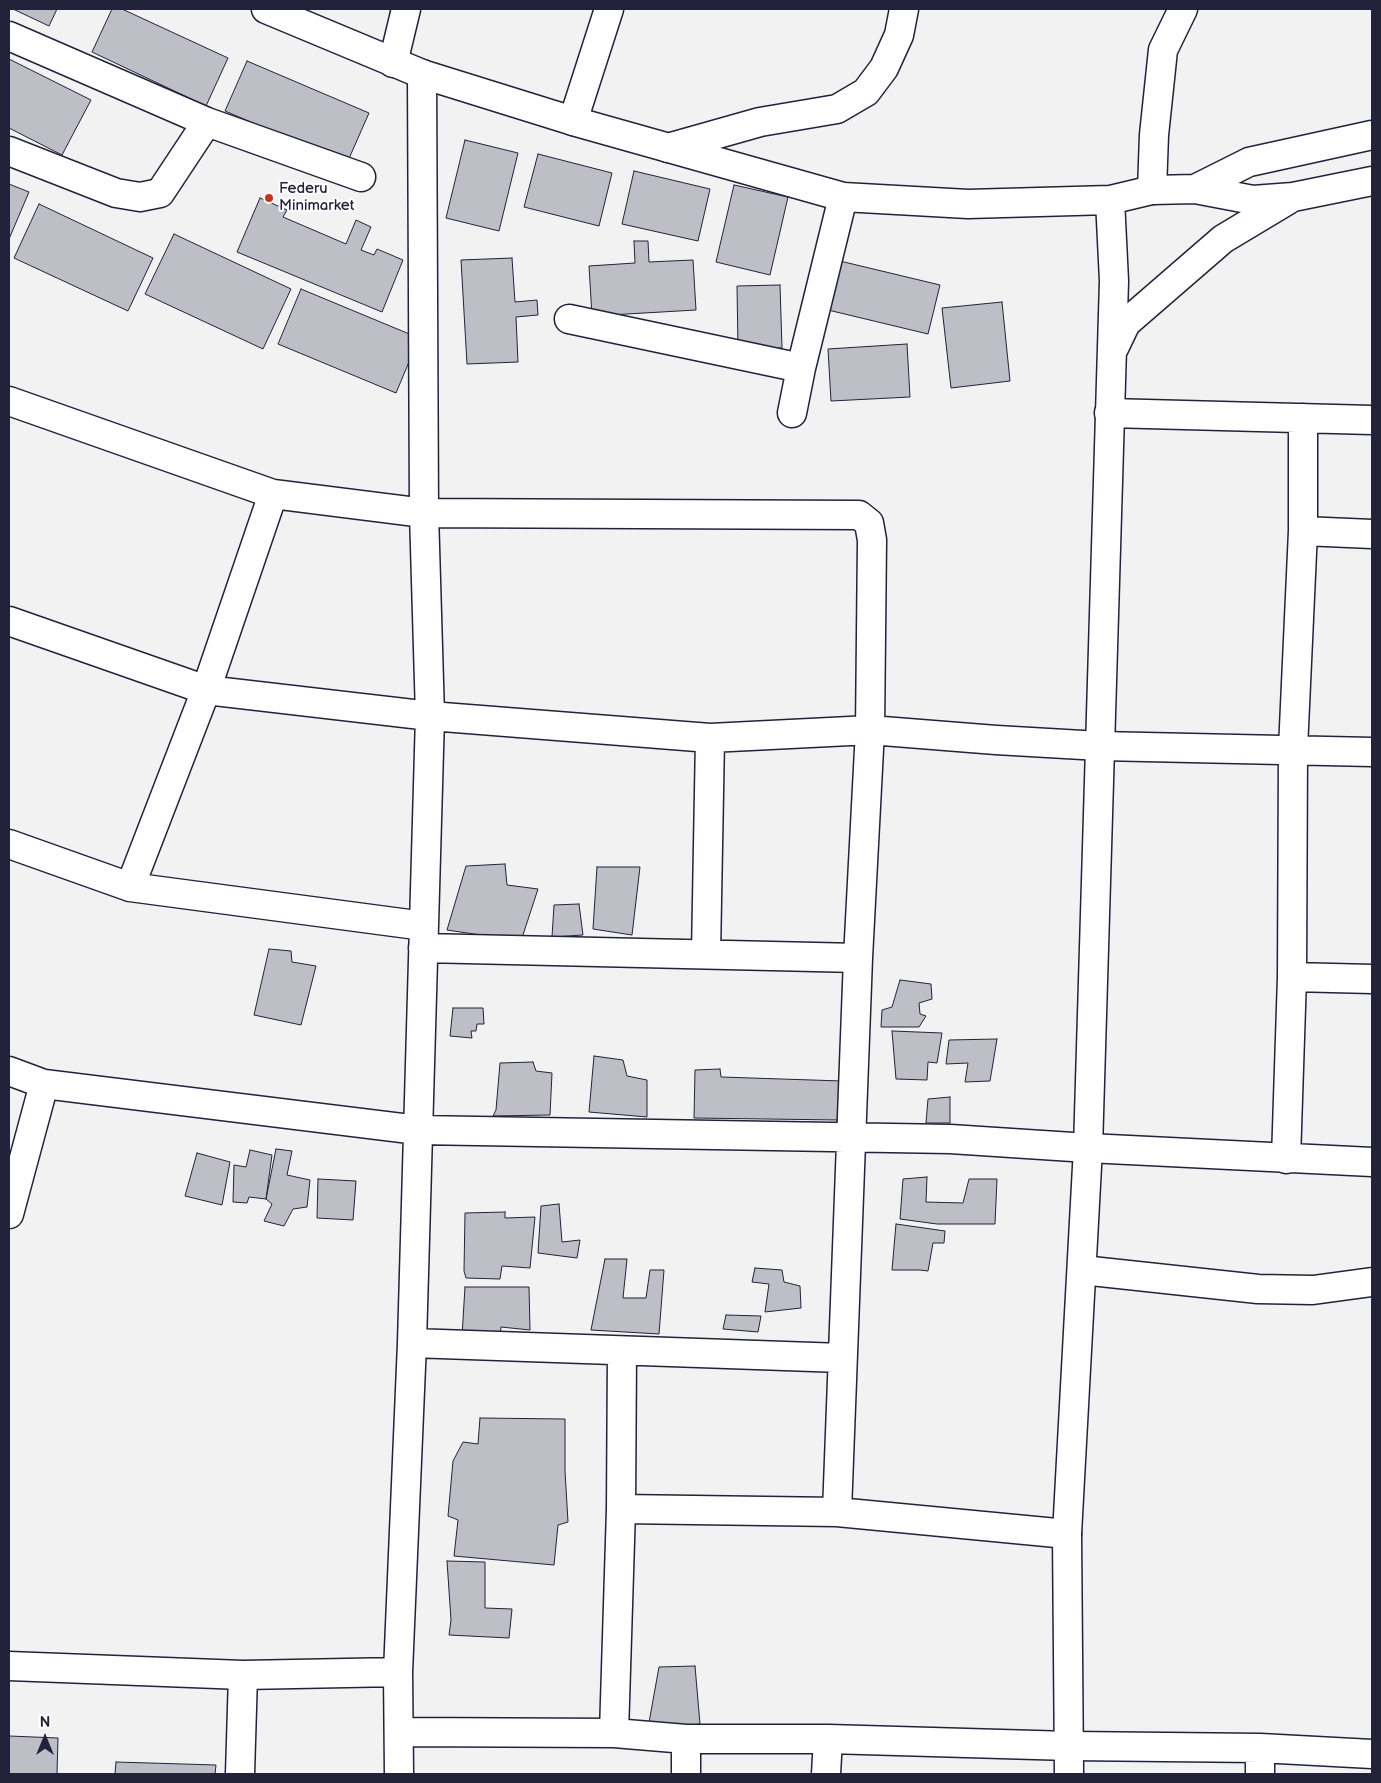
<!DOCTYPE html>
<html>
<head>
<meta charset="utf-8">
<style>
	body { margin:0 }
	#map { position:relative; width:1381px; height:1783px; overflow:hidden; background:#f2f2f3; font-family:"Balsamiq Sans",sans-serif }
	canvas { display:block }
	.frame { position:absolute; inset:0; border:10px solid #22223b; pointer-events:none }
	.north { position:absolute; left:20px; top:1713px; width:50px; height:50px; -webkit-text-stroke:4px #fff; paint-order:stroke; rotate:0deg; font-size:14px; font-weight:700; line-height:20px; text-align:center; color:#22223b }
	.north::after { content:''; display:block; margin:auto; width:18px; height:22px; background:#22223b; clip-path:polygon(50% 0,100% 100%,50% 72%,0 100%) }
</style>
</head>
<body>
<div id="map">
<canvas width="1381" height="1783"></canvas>
<div class="frame"></div>
<div class="north">N</div>
</div>
<script>
const ctx = document.querySelector('canvas').getContext('2d');
ctx.lineJoin = 'round';
function fill(path, color) { ctx.fillStyle = color; ctx.fill(path, 'evenodd'); }
const toPath = rows => new Path2D(rows.map(r => 'M' + r).join(''));
function stroke(path, color, width, dash) { ctx.strokeStyle = color; ctx.lineWidth = width; ctx.lineCap = dash ? 'butt' : 'round'; ctx.setLineDash(dash || []); ctx.stroke(path); }
function write(font, color, halo, rows, align = 'center') {
  ctx.font = font + ' "Balsamiq Sans",sans-serif'; ctx.lineWidth = 4; ctx.setLineDash([]); ctx.textBaseline = 'middle'; ctx.strokeStyle = halo; ctx.fillStyle = color; for (const [text, x, y, turn = 0] of rows) {
    ctx.save(); ctx.translate(x, y); ctx.rotate((+turn || 0) * Math.PI / 180); ctx.textAlign = isNaN(turn) ? turn : align; if (halo) ctx.strokeText(text, 0, 0); ctx.fillText(text, 0, 0); ctx.restore();
  }
}
const building = toPath([
	[13,9,57,9,49,26,13,9],
	[112,9,122,9,228,58,206,106,92,52,112,9],
	[9,59,91,100,62,155,9,128,9,59],
	[247,61,369,113,347,163,225,111,247,61],
	[465,140,518,153,499,231,446,218,465,140],
	[538,154,612,173,599,226,524,207,538,154],
	[634,171,710,189,698,241,622,224,634,171],
	[9,184,29,192,9,239,9,184],
	[734,185,788,197,770,275,716,262,734,185],
	[260,198,287,210,283,217,346,244,356,220,371,227,361,250,374,255,377,249,403,260,382,312,237,252,260,198],
	[39,204,153,258,128,311,14,258,39,204],
	[174,234,291,289,263,349,145,294,174,234],
	[634,241,648,241,649,262,693,260,696,310,592,316,589,266,635,263,634,241],
	[512,258,515,302,537,300,538,315,516,317,518,362,467,364,461,260,512,258],
	[840,261,940,285,928,334,828,310,840,261],
	[780,285,782,348,738,349,737,286,780,285],
	[301,289,419,338,396,393,278,344,301,289],
	[1002,302,1010,381,951,388,942,308,1002,302],
	[907,344,910,397,831,401,828,349,907,344],
	[505,864,507,885,538,889,521,941,447,930,466,866,505,864],
	[597,867,640,867,632,935,593,929,597,867],
	[579,904,583,935,552,937,554,905,579,904],
	[269,949,291,951,292,962,316,966,301,1025,254,1015,269,949],
	[900,980,931,984,932,999,919,1003,920,1014,926,1016,919,1027,881,1027,882,1010,892,1007,900,980],
	[453,1008,483,1008,484,1024,477,1024,476,1031,471,1031,472,1038,450,1036,453,1008],
	[892,1031,942,1033,937,1063,928,1062,927,1080,896,1079,892,1031],
	[997,1039,990,1081,965,1082,968,1063,946,1064,949,1040,997,1039],
	[594,1056,623,1060,627,1076,647,1080,647,1117,589,1112,594,1056],
	[533,1062,536,1071,552,1073,550,1115,493,1116,496,1110,500,1063,533,1062],
	[720,1069,721,1077,842,1081,839,1120,694,1118,695,1070,720,1069],
	[950,1097,950,1123,926,1123,928,1099,950,1097],
	[276,1149,292,1151,287,1175,310,1180,307,1207,293,1209,284,1226,264,1221,272,1204,266,1199,276,1149],
	[250,1150,272,1155,266,1199,249,1197,247,1203,233,1202,234,1165,246,1167,250,1150],
	[197,1153,230,1162,222,1205,185,1196,197,1153],
	[927,1177,926,1202,963,1203,969,1179,997,1179,995,1224,937,1224,900,1219,903,1179,927,1177],
	[318,1179,356,1181,353,1220,317,1218,318,1179],
	[559,1204,562,1242,580,1240,577,1258,538,1253,541,1206,559,1204],
	[505,1212,505,1218,535,1217,530,1268,502,1266,500,1279,466,1278,464,1271,465,1213,505,1212],
	[896,1224,945,1231,944,1243,933,1243,928,1271,920,1270,892,1270,896,1224],
	[605,1259,627,1259,623,1298,646,1298,650,1270,664,1270,659,1334,591,1330,605,1259],
	[755,1268,782,1270,784,1282,800,1286,801,1308,765,1312,769,1284,752,1282,755,1268],
	[465,1287,529,1287,530,1330,501,1327,500,1337,462,1336,465,1287],
	[726,1315,761,1316,758,1332,723,1329,726,1315],
	[480,1418,565,1419,565,1471,568,1522,558,1525,554,1565,454,1556,458,1520,448,1516,453,1461,463,1442,478,1444,480,1418],
	[447,1561,485,1562,485,1608,512,1609,509,1638,449,1635,451,1620,447,1561],
	[695,1666,700,1724,648,1728,659,1667,695,1666],
	[9,1736,58,1738,57,1774,9,1774,9,1736],
	[116,1762,216,1765,215,1774,115,1774,116,1762]
]);
fill(building, '#bebec6');
stroke(building, '#22223b', 1);
const street = toPath([
	[9,36,207,122,361,177],
	[393,63,406,9],
	[573,121,609,9],
	[668,148,760,122,837,109,866,92,884,68,899,35,904,9],
	[9,151,116,193,140,197,160,193,207,122],
	[1152,190,1154,135,1163,50,1183,9],
	[569,319,801,368,843,197],
	[9,401,273,494,424,513,859,515,869,523,872,540,870,730,858,958,837,1512],
	[792,413,801,368],
	[1109,413,1372,420],
	[1303,531,1372,534],
	[9,621,206,690,430,716,710,738,870,730,996,740,1100,746,1372,752],
	[9,844,130,887,424,926],
	[130,887,206,690,273,494],
	[423,948,858,958],
	[706,954,710,738],
	[1292,977,1372,979],
	[9,1071,44,1084,418,1130,950,1139,1088,1148,1372,1162],
	[1286,1159,1292,977,1293,749,1303,531,1303,418],
	[9,1214,44,1084],
	[1082,1270,1258,1289,1313,1290,1372,1282],
	[412,1343,842,1358],
	[621,1509,837,1512,1067,1534],
	[9,1666,243,1675,398,1672],
	[399,1732,614,1733,686,1739,828,1739,826,1774],
	[614,1733,621,1509,622,1351],
	[686,1739,686,1774],
	[828,1739,1070,1746,1260,1748,1372,1754],
	[1260,1748,1260,1774],
	[240,1774,243,1675],
	[399,1774,398,1672,412,1343,430,716,424,513,422,74]
]);
const secondary = toPath([
	[266,9,422,74,573,121,843,197,968,204,1110,200,1152,190,1195,189,1253,200,1293,197,1372,181],
	[1195,189,1249,162,1372,135],
	[1114,348,1126,323,1223,239,1288,200],
	[1069,1774,1067,1534,1088,1148,1114,281,1110,200]
]);
stroke(street, '#22223b', 31);
stroke(secondary, '#22223b', 31);
stroke(street, '#fff', 28);
stroke(secondary, '#fff', 28);
for (const [x, y, r, color] of [
	[269,198,5,"#c8321e"]
]) { const dot = new Path2D(); dot.arc(x, y, r, 0, 2 * Math.PI); ctx.fillStyle = color; ctx.fill(dot); stroke(dot, '#fff', 2); }
write('15px', '#22223b', '#fff', [
	["Federu",279,189],
	["Minimarket",279,206]
], 'left');
</script>
</body>
</html>
